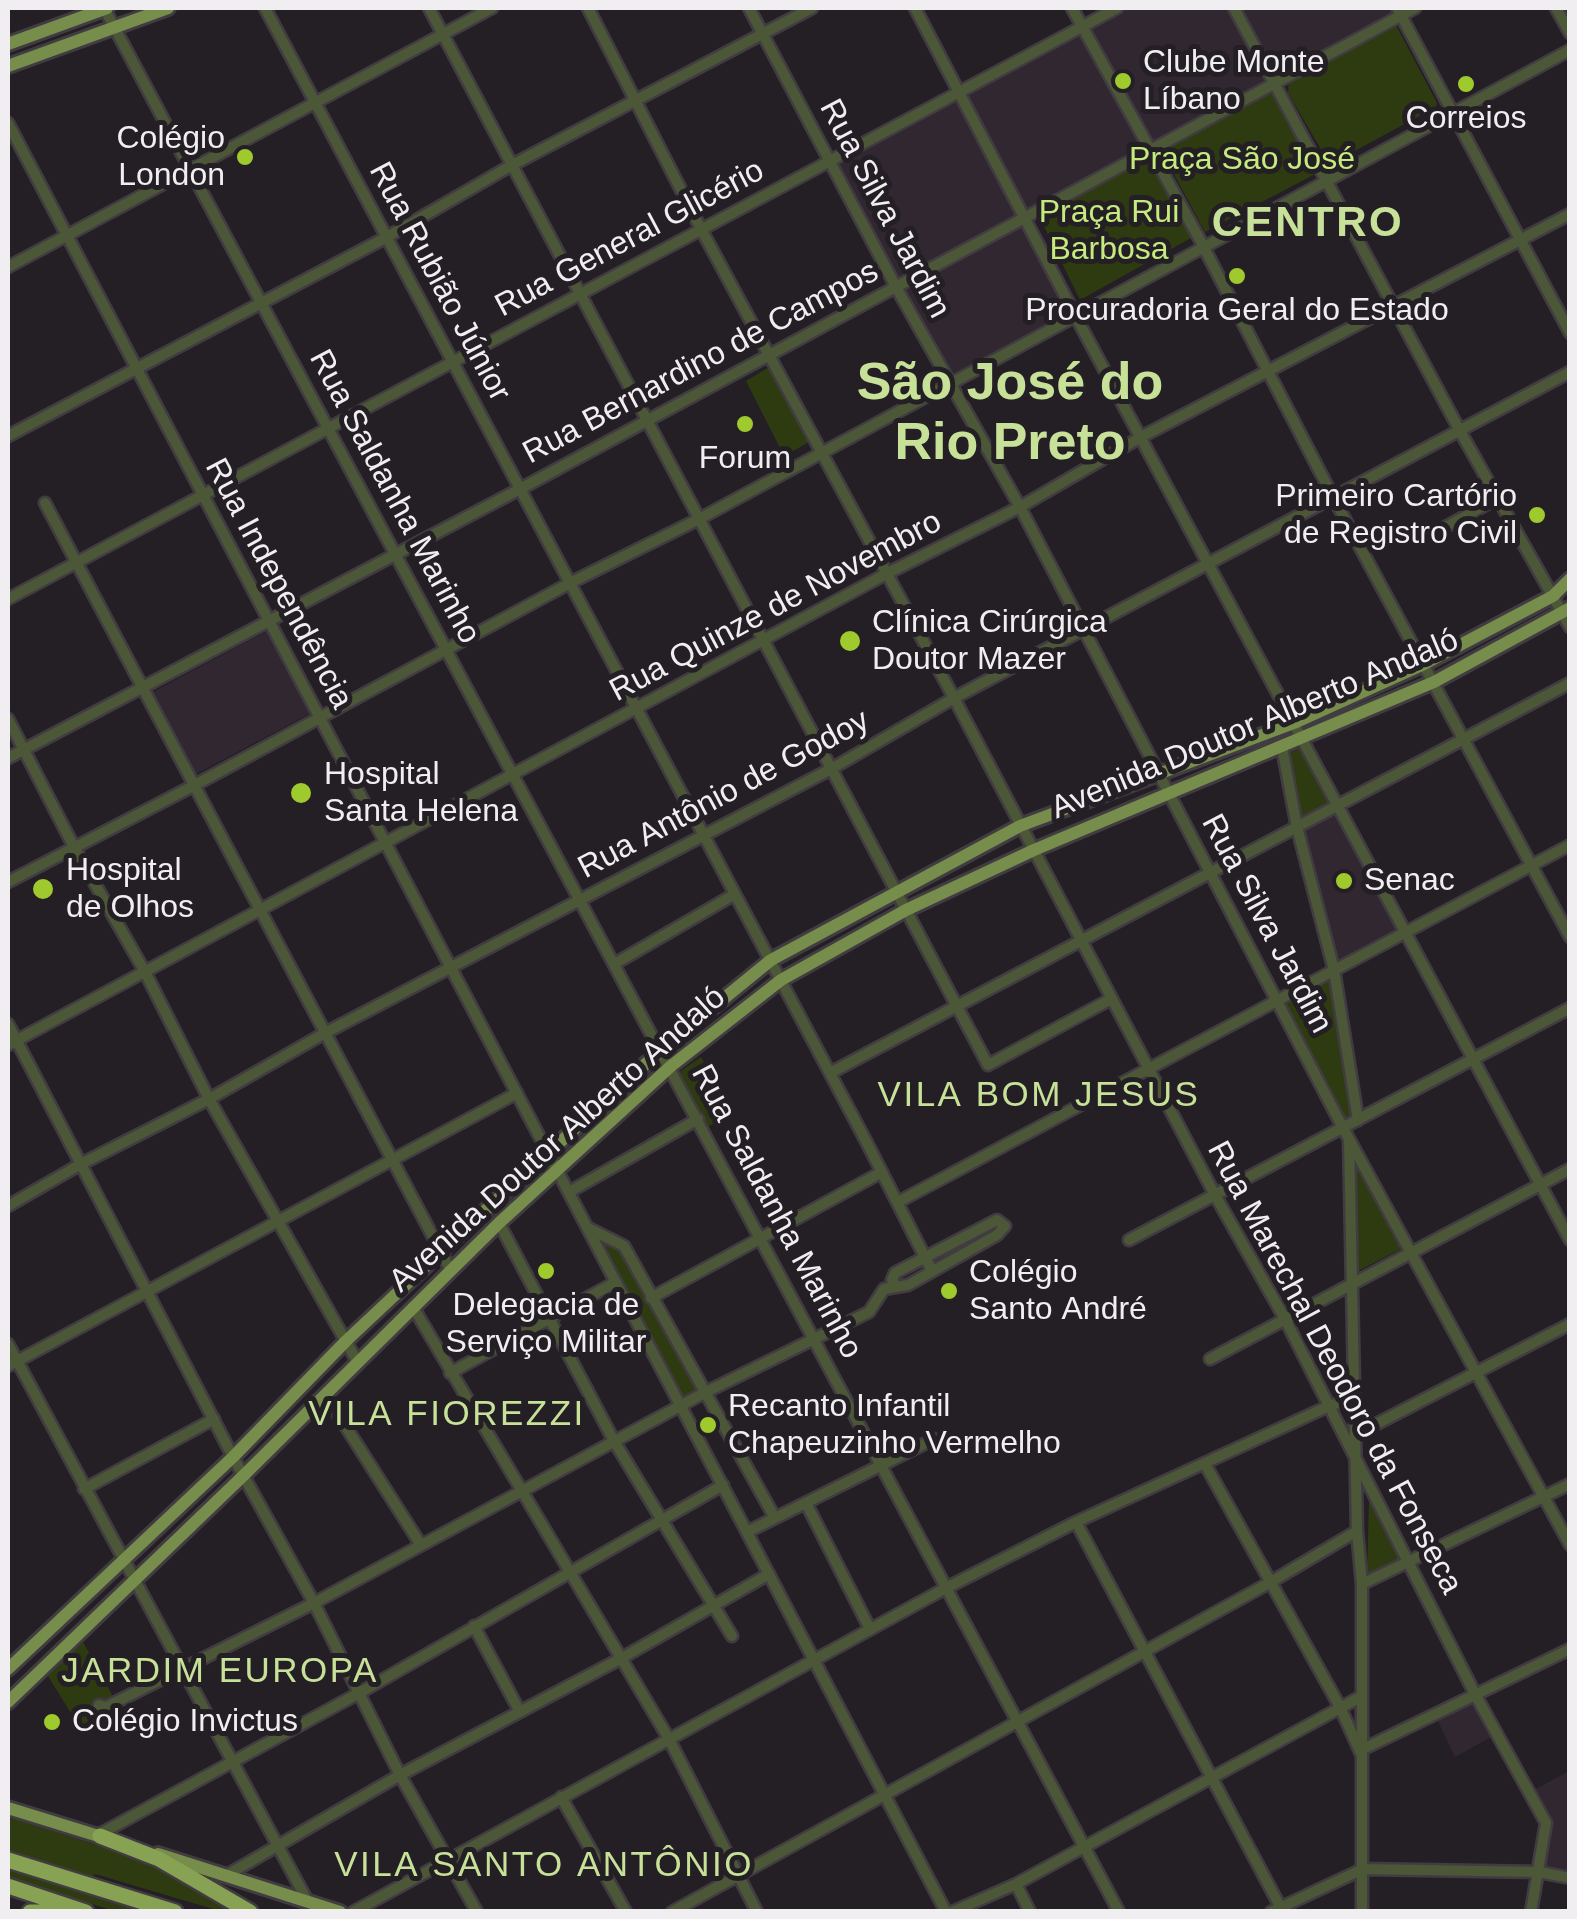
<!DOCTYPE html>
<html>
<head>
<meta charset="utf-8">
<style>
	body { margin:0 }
	#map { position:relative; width:1577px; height:1919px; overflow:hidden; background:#241f25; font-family:Helvetica,sans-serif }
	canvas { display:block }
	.frame { position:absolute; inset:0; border:10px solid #f1eef1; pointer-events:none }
</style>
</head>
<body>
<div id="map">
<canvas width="1577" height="1919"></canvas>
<div class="frame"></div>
</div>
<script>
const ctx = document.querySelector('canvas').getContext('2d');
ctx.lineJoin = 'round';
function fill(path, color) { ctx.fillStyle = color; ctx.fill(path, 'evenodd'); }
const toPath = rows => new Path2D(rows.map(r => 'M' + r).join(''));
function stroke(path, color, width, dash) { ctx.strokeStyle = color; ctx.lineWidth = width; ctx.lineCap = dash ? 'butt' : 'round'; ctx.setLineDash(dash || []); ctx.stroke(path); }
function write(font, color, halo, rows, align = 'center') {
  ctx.font = font + ' Helvetica,sans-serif'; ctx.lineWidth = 10; ctx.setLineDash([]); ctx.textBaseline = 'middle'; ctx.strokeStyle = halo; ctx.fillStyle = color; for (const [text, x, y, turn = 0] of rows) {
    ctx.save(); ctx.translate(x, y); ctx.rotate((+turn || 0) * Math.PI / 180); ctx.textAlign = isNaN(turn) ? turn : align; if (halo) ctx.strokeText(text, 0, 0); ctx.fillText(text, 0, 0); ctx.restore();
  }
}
fill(toPath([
	[1122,8,1395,8,1398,12,1019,217,1073,317,951,383,833,162],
	[267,631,311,713,194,775,151,693],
	[1339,811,1402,931,1334,966,1301,832],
	[1475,1700,1495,1735,1455,1757,1437,1719],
	[1569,1771,1569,1875,1543,1869,1551,1822,1532,1791]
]), '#302731');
fill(toPath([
	[1392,24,1397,27,1437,103,1436,107,1336,161,1326,158,1288,93,1289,81],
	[1268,92,1275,95,1317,173,1205,232,1162,152],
	[1142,160,1152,163,1191,238,1080,300,1039,216],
	[771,366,811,441,784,456,746,381],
	[1304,746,1333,804,1300,821,1287,754],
	[1330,973,1352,1115,1343,1120,1283,1000],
	[701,1057,732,1112,706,1128,678,1073],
	[1353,1153,1405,1247,1354,1273],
	[593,1232,621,1247,703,1393,684,1405],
	[1369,1501,1404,1561,1367,1576],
	[83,1642,122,1713,83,1733,48,1676],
	[8,1817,163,1866,235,1911,220,1911,95,1874,91,1878,8,1851],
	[8,1865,159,1911,114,1911,8,1878]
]), '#2e3b10');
const minor = toPath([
	[104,8,1119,1912],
	[265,8,867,1143,932,1271],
	[429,8,988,1065,1111,999],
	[588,8,701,229,954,698,1215,1195,1285,1319,1476,1696,1546,1823,1531,1912],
	[749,8,896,287,1020,507,1343,1128,1570,1545],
	[915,8,1076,317,1570,1240],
	[1072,8,1199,238,1333,497,1570,937],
	[1234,8,1460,431,1570,627],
	[1397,8,1570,333],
	[1556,8,1570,33],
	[8,123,946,1912],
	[8,267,492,8],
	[8,436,387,237,512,165,812,8],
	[45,503,450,1269],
	[1442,529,1498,498],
	[8,599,1117,8],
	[8,719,74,847,145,972,209,1099,357,1361],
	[1282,747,1297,827,1334,970,1358,1120],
	[8,758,520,489,1415,8],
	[8,882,193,786,570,583,699,519,1570,50],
	[616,963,735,894],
	[8,1024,233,1457,314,1603,400,1775,477,1912],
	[8,1045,886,574,1020,507,1141,437,1570,214],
	[830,1073,1570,683],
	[1349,1139,1357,1531,1362,1584,1362,1912],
	[569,1192,698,1119],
	[898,1202,1570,845],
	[8,1206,81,1164,209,1099,325,1033,831,769,954,698,1570,372],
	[499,1223,614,1441,732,1636],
	[588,1228,624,1246,775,1518],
	[1129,1240,1570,1008],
	[651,1298,882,1172],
	[413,1307,669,1739,757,1912],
	[8,1344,308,1902],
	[1210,1359,1570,1169],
	[8,1366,517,1093],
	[450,1373,616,1282],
	[325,1394,421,1545],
	[1355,1435,1570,1324],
	[1205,1464,1340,1707,1362,1756],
	[84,1489,214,1419],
	[806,1503,870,1629],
	[1076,1522,1283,1912],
	[747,1532,934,1439],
	[1362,1584,1570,1484],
	[474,1626,520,1712],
	[106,1707,99,1705,97,1711,103,1714,106,1707,314,1603,706,1392,869,1312,884,1289,908,1285,997,1235,1005,1226,997,1220,895,1273,892,1280,895,1286],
	[1363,1749,1570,1649],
	[561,1797,626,1912],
	[98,1835,361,1692,723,1485],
	[227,1875,400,1775,620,1659,769,1574],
	[1016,1884,1030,1912],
	[353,1912,946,1588,1076,1522,1329,1406,1355,1398],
	[672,1912,1269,1583,1357,1531],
	[952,1912,1016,1884,1362,1696],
	[1271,1912,1363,1869,1539,1872,1570,1878]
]);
const major = toPath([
	[8,44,107,8],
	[8,66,168,8],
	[8,1669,233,1457,346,1341,477,1218,662,1049,771,960,1020,826,1294,723,1424,664,1553,596,1570,579],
	[8,1702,244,1475,499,1223,671,1066,781,980,906,910,1034,850,1434,682,1570,608],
	[8,1808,105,1838],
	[158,1854,340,1912]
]);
const highway = toPath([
	[100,1836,159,1859,250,1912],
	[8,1860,175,1912],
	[8,1886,86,1912],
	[30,1912,53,1912]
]);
stroke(minor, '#413c42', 15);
stroke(major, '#413c42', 18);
stroke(highway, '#413c42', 20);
stroke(minor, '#4c5738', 10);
stroke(major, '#778d4b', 12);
stroke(highway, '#87a252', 15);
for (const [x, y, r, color] of [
	[1123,81,10,"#9fca2d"],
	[1466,84,10,"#9fca2d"],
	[245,157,10,"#9fca2d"],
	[1237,276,10,"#9fca2d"],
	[745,424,10,"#9fca2d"],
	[1537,515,10,"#9fca2d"],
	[850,641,12,"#9fca2d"],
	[301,793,12,"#9fca2d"],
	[1344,881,10,"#9fca2d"],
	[43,889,12,"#9fca2d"],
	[546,1271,10,"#9fca2d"],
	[949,1291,10,"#9fca2d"],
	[708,1425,10,"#9fca2d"],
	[52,1722,10,"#9fca2d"]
]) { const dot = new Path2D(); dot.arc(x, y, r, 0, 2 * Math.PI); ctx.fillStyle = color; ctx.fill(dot); stroke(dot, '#241f25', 4); }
write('32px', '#f1eef1', '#241f25', [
	["Clube Monte",1143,63],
	["Líbano",1143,100],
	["Correios",1466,119,"center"],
	["Colégio",225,139,"right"],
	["London",225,176,"right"],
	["Procuradoria Geral do Estado",1237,311,"center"],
	["Forum",745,459,"center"],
	["Primeiro Cartório",1517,497,"right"],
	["de Registro Civil",1517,534,"right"],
	["Clínica Cirúrgica",872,623],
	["Doutor Mazer",872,660],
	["Hospital",324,775],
	["Santa Helena",324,812],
	["Hospital",66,871],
	["de Olhos",66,908],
	["Senac",1364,881],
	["Colégio",969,1273],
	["Santo André",969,1310],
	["Delegacia de",546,1306,"center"],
	["Serviço Militar",546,1343,"center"],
	["Recanto Infantil",728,1407],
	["Chapeuzinho Vermelho",728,1444],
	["Colégio Invictus",72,1722]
], 'left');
write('32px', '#c5ea7d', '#241f25', [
	["Praça São José",1242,160],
	["Praça Rui",1109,213],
	["Barbosa",1109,250]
]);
write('32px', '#f1eef1', '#241f25', [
	["Rua Silva Jardim",884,209,62],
	["Rua General Glicério",630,239,-28],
	["Rua Rubião Júnior",439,282,62],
	["Rua Bernardino de Campos",701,363,-28],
	["Rua Saldanha Marinho",394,497,62],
	["Rua Independência",278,584,62],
	["Rua Quinze de Novembro",776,607,-28],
	["Avenida Doutor Alberto Andaló",1255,725,-23],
	["Rua Antônio de Godoy",724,795,-28],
	["Rua Silva Jardim",1266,924,62],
	["Avenida Doutor Alberto Andaló",558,1140,-42],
	["Rua Saldanha Marinho",776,1212,62],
	["Rua Marechal Deodoro da Fonseca",1334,1368,62]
]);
ctx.letterSpacing = '2.5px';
write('35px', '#c7e198', '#241f25', [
	["VILA BOM JESUS",1039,1096],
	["VILA FIOREZZI",447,1415],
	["JARDIM EUROPA",220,1672],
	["VILA SANTO ANTÔNIO",544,1866]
]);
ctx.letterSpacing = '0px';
ctx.letterSpacing = '2.5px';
write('bold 42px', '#c7e198', '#241f25', [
	["CENTRO",1308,224]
]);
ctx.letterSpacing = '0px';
write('bold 52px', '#c7e198', '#241f25', [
	["São José do",1010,385],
	["Rio Preto",1010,445]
]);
</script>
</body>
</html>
